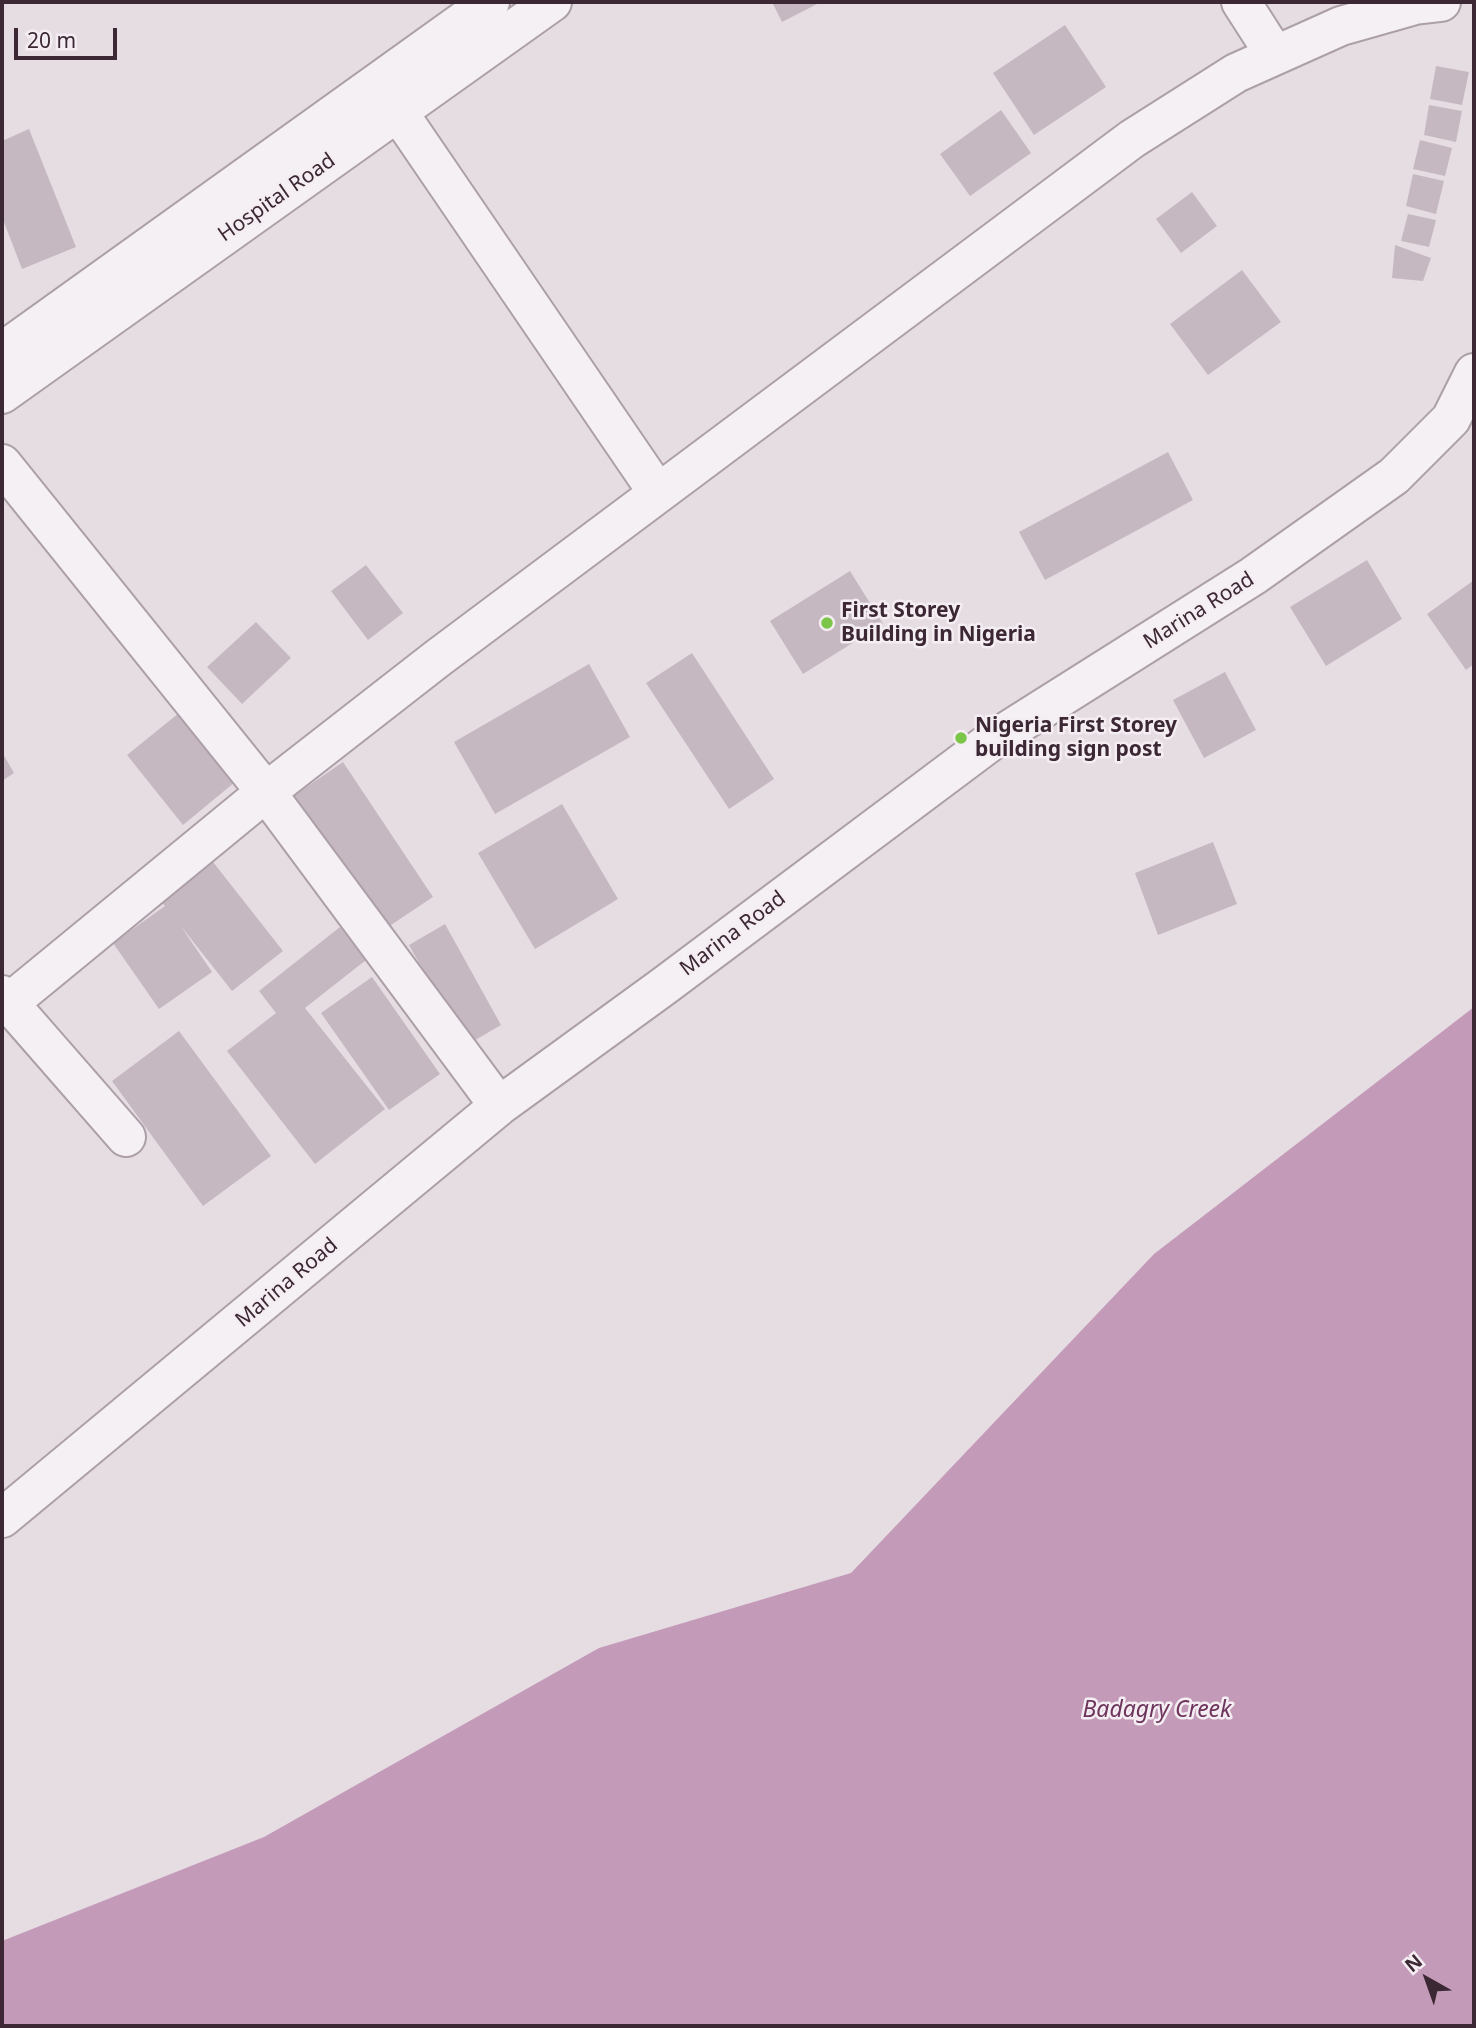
<!DOCTYPE html>
<html>
<head>
<meta charset="utf-8">
<style>
	body { margin:0 }
	#map { position:relative; width:1476px; height:2028px; overflow:hidden; background:#e6dde3; font-family:"Noto Sans",sans-serif }
	canvas { display:block }
	.frame { position:absolute; inset:0; border:4px solid #3c2834; pointer-events:none }
	.north { position:absolute; left:1392px; top:1944px; width:70px; height:70px; -webkit-text-stroke:5px #f4edf2; paint-order:stroke; rotate:320deg; font-size:19px; font-weight:700; line-height:28px; text-align:center; color:#3c2834 }
	.north::after { content:''; display:block; margin:auto; width:24px; height:32px; background:#3c2834; clip-path:polygon(50% 0,100% 100%,50% 72%,0 100%) }
	.scale { position:absolute; left:14px; top:28px; width:103px; height:32px; box-sizing:border-box; border:4px solid #3c2834; border-top:0; padding-left:9px; font-size:21px; line-height:24px; white-space:nowrap; color:#3c2834; -webkit-text-stroke:5px #f4edf2; paint-order:stroke }
</style>
</head>
<body>
<div id="map">
<canvas width="1476" height="2028"></canvas>
<div class="frame"></div>
<div class="north">N</div>
<div class="scale">20 m</div>
</div>
<script>
const ctx = document.querySelector('canvas').getContext('2d');
ctx.lineJoin = 'round';
function fill(path, color) { ctx.fillStyle = color; ctx.fill(path, 'evenodd'); }
const toPath = rows => new Path2D(rows.map(r => 'M' + r).join(''));
function stroke(path, color, width, dash) { ctx.strokeStyle = color; ctx.lineWidth = width; ctx.lineCap = dash ? 'butt' : 'round'; ctx.setLineDash(dash || []); ctx.stroke(path); }
function write(font, color, halo, rows, align = 'center') {
  ctx.font = font + ' "Noto Sans",sans-serif'; ctx.lineWidth = 5; ctx.setLineDash([]); ctx.textBaseline = 'middle'; ctx.strokeStyle = halo; ctx.fillStyle = color; for (const [text, x, y, turn = 0] of rows) {
    ctx.save(); ctx.translate(x, y); ctx.rotate((+turn || 0) * Math.PI / 180); ctx.textAlign = isNaN(turn) ? turn : align; if (halo) ctx.strokeText(text, 0, 0); ctx.fillText(text, 0, 0); ctx.restore();
  }
}
fill(toPath([
	[1474,1007,1474,2026,2,2026,2,1941,264,1837,599,1648,851,1573,1154,1254]
]), '#c49ab9');
fill(toPath([
	[772,2,821,2,782,22],
	[1065,25,1106,87,1034,135,993,73],
	[1436,66,1469,72,1462,105,1430,99],
	[1429,105,1462,111,1456,142,1424,135],
	[1001,110,1031,153,970,196,940,154],
	[29,129,76,247,22,269,2,217,2,141],
	[1420,140,1452,148,1445,176,1413,169],
	[1413,174,1444,181,1436,214,1406,206],
	[1192,192,1217,226,1181,253,1156,219],
	[1408,214,1436,220,1429,247,1401,241],
	[1395,245,1431,258,1423,281,1392,278],
	[1242,270,1281,322,1208,375,1170,324],
	[1168,452,1193,500,1045,580,1019,532],
	[1367,560,1402,619,1326,666,1290,607],
	[366,565,403,613,368,640,331,591],
	[850,571,883,624,803,674,770,621],
	[1474,580,1474,664,1466,670,1427,614],
	[256,622,291,658,242,704,207,667],
	[692,653,774,779,729,809,646,683],
	[589,664,630,737,495,814,454,742],
	[1225,672,1256,730,1204,758,1173,700],
	[179,713,235,782,183,825,127,755],
	[2,752,14,773,2,781],
	[343,762,433,897,379,933,289,799],
	[562,804,618,899,535,949,478,853],
	[1213,842,1237,904,1158,935,1135,873],
	[206,853,283,951,232,991,180,925,212,972,159,1009,113,943,165,906,155,894],
	[445,924,501,1025,465,1046,409,945],
	[340,927,366,960,305,1008,385,1109,315,1164,227,1051,276,1013,259,991],
	[372,977,440,1074,389,1110,321,1013],
	[179,1031,271,1156,203,1206,112,1081]
]), '#c6b8c1');
const minor = toPath([
	[1241,2,1275,55],
	[398,112,658,493],
	[2,352,490,2],
	[2,394,552,2],
	[2,464,266,792,499,1106],
	[2,995,126,1137],
	[9,1003,266,792,438,658,1132,139,1236,73,1341,26,1415,5,1441,2],
	[2,1518,499,1106,664,986,990,742,1253,576,1394,476,1451,419,1474,373]
]);
stroke(minor, '#ac9fa8', 42);
stroke(minor, '#f5f0f3', 38);
for (const [x, y, r, color] of [
	[827,623,7,"#7bc549"],
	[961,738,7,"#7bc549"]
]) { const dot = new Path2D(); dot.arc(x, y, r, 0, 2 * Math.PI); ctx.fillStyle = color; ctx.fill(dot); stroke(dot, '#f4edf2', 2.5); }
write('21px', '#3c2834', '#f4edf2', [
	["Hospital Road",277,198,-35],
	["Marina Road",1199,611,-32],
	["Marina Road",733,934,-37],
	["Marina Road",287,1283,-40]
]);
write('bold 21px', '#3c2834', '#f4edf2', [
	["First Storey",841,611],
	["Building in Nigeria",841,635],
	["Nigeria First Storey",975,726],
	["building sign post",975,750]
], 'left');
write('italic 23px', '#6d355c', '#f4edf2', [
	["Badagry Creek",1157,1710]
]);
</script>
</body>
</html>
